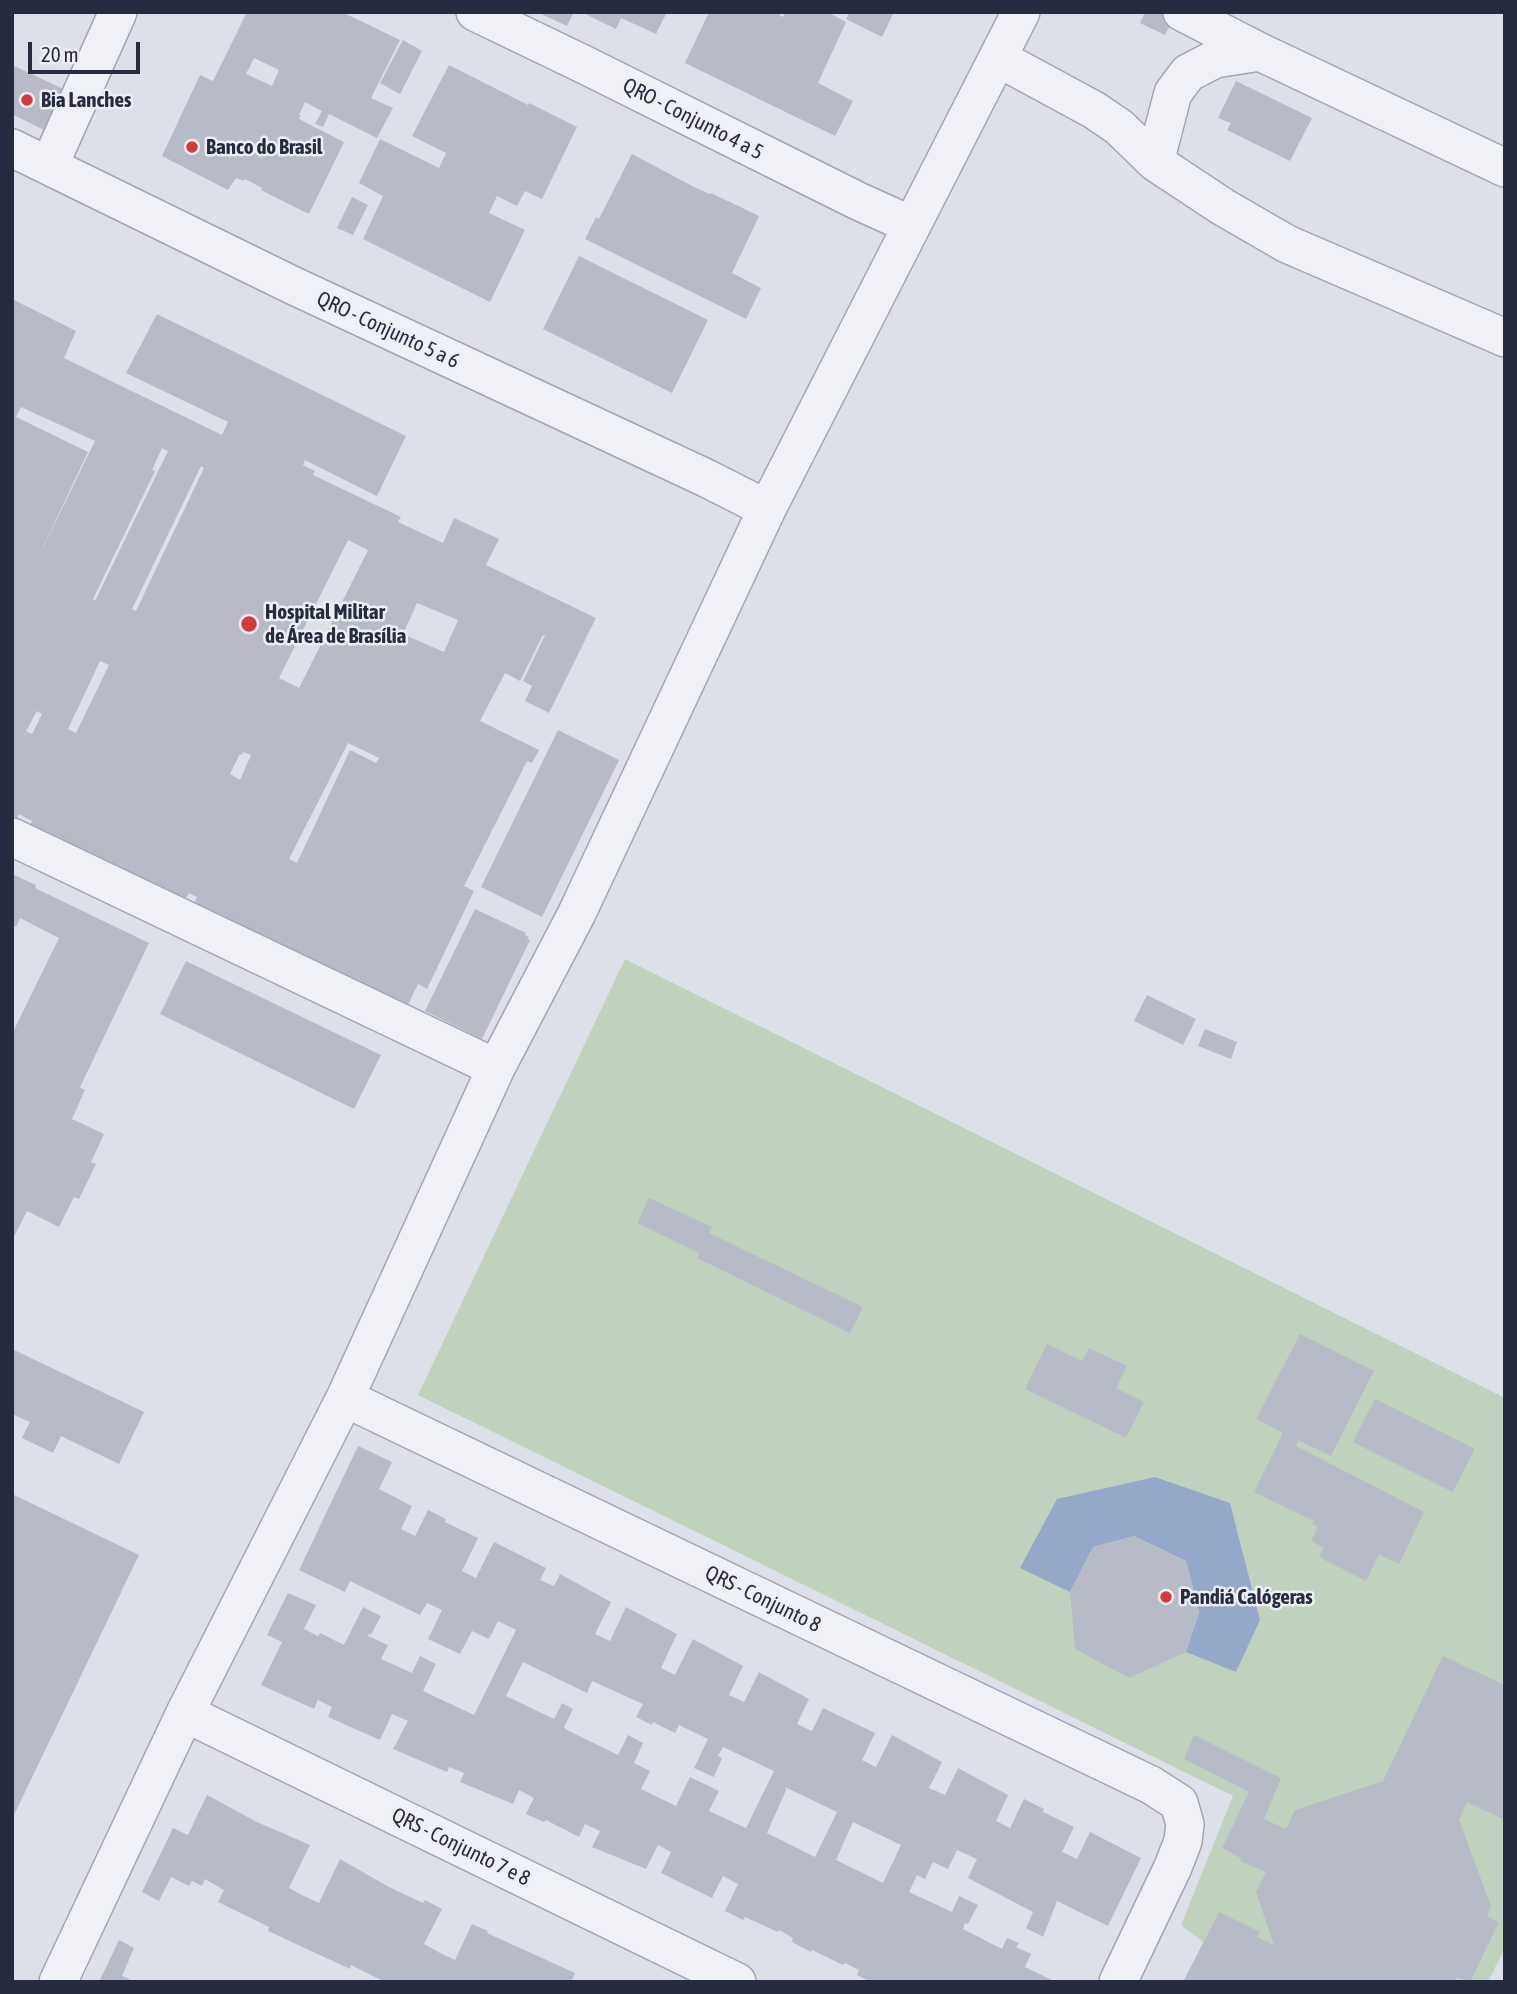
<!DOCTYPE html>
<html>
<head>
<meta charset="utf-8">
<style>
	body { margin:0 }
	#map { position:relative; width:1517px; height:1994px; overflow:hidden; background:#dde0e8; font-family:"Asap Condensed",sans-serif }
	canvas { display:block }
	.frame { position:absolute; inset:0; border:14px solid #262c3f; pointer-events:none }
	.scale { position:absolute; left:28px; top:42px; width:112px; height:32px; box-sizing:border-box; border:4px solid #262c3f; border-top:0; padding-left:9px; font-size:21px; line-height:24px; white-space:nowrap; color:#262c3f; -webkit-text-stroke:5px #edeff6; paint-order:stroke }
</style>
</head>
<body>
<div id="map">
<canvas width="1517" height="1994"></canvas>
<div class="frame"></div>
<div class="scale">20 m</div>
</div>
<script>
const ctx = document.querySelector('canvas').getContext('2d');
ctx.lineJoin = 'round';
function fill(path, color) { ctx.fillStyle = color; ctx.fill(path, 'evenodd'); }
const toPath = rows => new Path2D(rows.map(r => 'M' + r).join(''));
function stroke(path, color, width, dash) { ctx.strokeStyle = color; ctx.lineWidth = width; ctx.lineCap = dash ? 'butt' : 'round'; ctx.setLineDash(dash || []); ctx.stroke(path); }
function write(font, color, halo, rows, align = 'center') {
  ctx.font = font + ' "Asap Condensed",sans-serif'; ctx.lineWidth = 5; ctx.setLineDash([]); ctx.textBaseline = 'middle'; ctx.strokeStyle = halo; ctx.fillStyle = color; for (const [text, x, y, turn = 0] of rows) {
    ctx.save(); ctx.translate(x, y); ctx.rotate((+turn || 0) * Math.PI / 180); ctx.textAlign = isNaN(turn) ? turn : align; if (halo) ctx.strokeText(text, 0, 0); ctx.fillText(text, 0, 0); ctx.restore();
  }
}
fill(toPath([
	[625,959,1505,1398,1505,1947,1488,1982,1255,1982,1181,1925,1233,1796,418,1395]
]), '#c0d2be');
fill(toPath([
	[1155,1477,1230,1503,1260,1620,1236,1672,1186,1652,1199,1612,1186,1561,1134,1536,1093,1547,1070,1592,1020,1568,1057,1499]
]), '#96a8ca');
fill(toPath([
	[247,12,342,12,400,40,371,98,393,108,377,138,329,114,323,127,315,124,322,111,305,102,299,115,301,115,299,119,344,142,309,214,261,190,262,188,245,179,244,181,236,178,228,190,162,156,200,75,213,81],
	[254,58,279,70,272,86,246,74],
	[537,12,574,12,567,26],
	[581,12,667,12,656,34,621,18,616,29],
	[709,12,782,12,780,15,783,17,785,12,827,12,846,22,818,83,853,101,835,136,685,63],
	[850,12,894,12,882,37,846,19],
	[1145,12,1160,12,1173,19,1165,35,1140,23],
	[403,40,422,51,400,94,380,83],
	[449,65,528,105,529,103,577,127,542,199,525,191,517,206,497,196,489,213,525,230,490,302,363,239,383,196,359,183,380,139,439,168,446,153,412,136],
	[14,66,68,91,48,132,12,114],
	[1236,81,1312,118,1290,161,1227,130,1231,123,1218,118],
	[632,154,694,187,710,194,711,193,759,216,732,273,761,288,746,319,585,239,596,217,599,219],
	[352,197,368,205,353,235,337,228],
	[579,256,708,320,672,393,543,329],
	[12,299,76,331,64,358,222,435,228,422,126,373,157,314,406,436,377,496,305,460,303,465,315,471,313,475,401,517,398,522,443,543,454,518,499,539,486,565,596,618,549,713,525,701,532,686,523,681,544,637,546,637,543,635,520,681,505,673,480,721,539,750,532,763,527,761,464,886,474,891,427,989,418,984,404,1013,192,908,197,897,189,893,183,904,29,828,32,821,19,814,16,821,12,819],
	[21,407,95,441,34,566,88,452,16,417],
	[162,448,168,451,95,601,93,599,155,471,152,470],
	[201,466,204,468,136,611,132,609],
	[348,540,368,550,299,688,279,678],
	[417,603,458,620,444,652,403,634],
	[100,661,109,665,76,733,68,729],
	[37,711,42,714,32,734,26,731],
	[348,743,379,758,376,763,350,750,297,863,289,859],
	[243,752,251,755,240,780,230,774,240,754,242,755],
	[558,730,619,760,542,917,481,887],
	[12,874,36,885,35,888,149,943,80,1087,85,1090,72,1119,104,1134,91,1162,96,1164,79,1199,74,1197,59,1227,27,1211,12,1241,12,1034,59,938,20,918,16,927,12,925],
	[475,909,526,933,525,935,529,937,527,939,530,940,482,1039,425,1011],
	[186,961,381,1055,354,1109,160,1014],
	[1147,995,1196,1019,1183,1045,1134,1021],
	[1205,1029,1237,1042,1231,1059,1198,1046],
	[649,1198,712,1227,709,1233,863,1307,850,1333,697,1258,699,1253,637,1223],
	[1300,1334,1374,1371,1331,1456,1298,1440,1296,1446,1424,1512,1399,1564,1379,1554,1366,1581,1319,1557,1324,1548,1311,1541,1318,1527,1312,1524,1314,1521,1254,1492,1283,1433,1256,1419],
	[1047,1344,1082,1361,1089,1348,1127,1366,1116,1388,1144,1402,1126,1438,1025,1389],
	[12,1349,144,1412,119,1464,61,1436,53,1453,22,1438,30,1422,12,1414],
	[1375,1399,1475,1449,1453,1492,1353,1442],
	[358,1446,392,1462,379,1489,412,1506,401,1529,415,1536,428,1510,446,1519,445,1522,478,1538,462,1571,476,1578,494,1542,546,1568,540,1580,554,1586,560,1574,611,1602,595,1634,610,1641,626,1607,677,1634,661,1668,675,1675,693,1639,743,1666,729,1695,744,1702,759,1672,809,1699,797,1724,812,1731,823,1708,875,1733,862,1760,876,1767,892,1735,942,1762,929,1788,945,1795,958,1768,1008,1795,996,1821,1010,1828,1024,1799,1044,1809,1043,1812,1074,1827,1062,1852,1077,1859,1090,1832,1141,1858,1108,1926,1057,1901,1043,1937,1026,1928,1033,1912,968,1878,977,1859,957,1850,948,1869,933,1862,925,1879,917,1875,909,1892,952,1912,959,1896,978,1905,968,1924,965,1923,963,1929,1002,1949,1007,1938,1019,1943,1016,1947,1031,1954,1025,1967,1056,1982,871,1982,857,1975,859,1970,845,1963,843,1965,812,1950,811,1952,792,1942,793,1938,779,1930,778,1932,745,1917,743,1920,725,1911,738,1884,723,1876,712,1898,661,1873,671,1852,658,1845,646,1869,592,1847,600,1831,585,1824,579,1837,546,1820,544,1822,526,1814,534,1798,519,1790,513,1804,460,1782,464,1773,449,1767,447,1772,393,1749,408,1721,392,1714,380,1740,328,1717,332,1707,318,1700,314,1709,261,1685,282,1642,267,1635,288,1593,316,1605,304,1629,318,1636,320,1633,344,1645,363,1607,381,1616,371,1635,369,1634,368,1636,388,1645,381,1659,412,1673,420,1656,436,1664,423,1691,474,1715,516,1630,498,1621,489,1639,472,1631,460,1654,428,1639,442,1610,427,1603,420,1615,350,1581,345,1592,299,1570],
	[523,1662,587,1693,592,1681,643,1704,636,1717,652,1725,653,1722,675,1733,679,1725,708,1739,694,1768,714,1777,722,1758,718,1756,723,1747,774,1771,746,1828,709,1811,719,1791,690,1777,676,1806,641,1789,650,1771,634,1763,643,1743,628,1735,618,1755,567,1730,564,1727,573,1709,562,1703,554,1719,506,1696],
	[785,1787,837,1812,815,1857,767,1833,786,1790],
	[853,1822,901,1845,883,1883,836,1860],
	[12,1494,139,1555,12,1819],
	[1134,1536,1186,1561,1199,1612,1186,1652,1129,1678,1075,1649,1070,1592,1093,1547],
	[1443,1656,1505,1685,1505,1820,1467,1802,1459,1820,1491,1906,1487,1916,1499,1922,1470,1982,1457,1977,1455,1982,1183,1982,1219,1912,1260,1932,1257,1937,1274,1945,1256,1892,1266,1872,1240,1861,1241,1858,1237,1856,1222,1848,1249,1792,1184,1759,1194,1735,1281,1778,1264,1819,1286,1829,1295,1810,1380,1782,1382,1783],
	[207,1795,257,1822,310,1845,289,1888,304,1896,319,1903,340,1859,389,1887,423,1903,425,1900,442,1909,424,1944,440,1953,455,1960,472,1924,488,1931,487,1933,575,1973,571,1982,385,1982,351,1965,350,1969,268,1931,269,1927,218,1902,224,1890,205,1879,202,1886,192,1881,189,1886,171,1877,159,1901,142,1892,173,1828,188,1835],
	[119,1940,134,1948,122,1976,136,1982,99,1982]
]), '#b7bbc8');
const minor = toPath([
	[475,12,585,65,858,201,911,225],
	[1182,12,1260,52,1505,168],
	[998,58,1094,110,1119,127,1155,162,1223,207,1287,244,1505,338],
	[12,148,292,285,706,478,767,509],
	[1155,162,1173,93,1188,73,1215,59,1260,52],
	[49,166,118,12],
	[12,837,496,1068],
	[345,1398,1151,1785,1179,1803,1185,1824,1183,1841,1173,1867,1118,1982],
	[185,1713,737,1982],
	[58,1982,185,1713,345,1398,496,1068,576,915,767,509,1021,12]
]);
stroke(minor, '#a2a6b2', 40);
stroke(minor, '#f0f1f6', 37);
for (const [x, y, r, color] of [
	[27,100,7,"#d43c3c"],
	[192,147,7,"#d43c3c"],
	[249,624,9,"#d43c3c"],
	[1166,1597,7,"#d43c3c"]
]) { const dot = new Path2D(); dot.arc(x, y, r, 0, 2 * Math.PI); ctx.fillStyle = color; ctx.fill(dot); stroke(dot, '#edeff6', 2.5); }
write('bold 21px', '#262c3f', '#edeff6', [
	["Bia Lanches",41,100],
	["Banco do Brasil",206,147],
	["Hospital Militar",265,612],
	["de Área de Brasília",265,636],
	["Pandiá Calógeras",1180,1597]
], 'left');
write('21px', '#262c3f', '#edeff6', [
	["QRO - Conjunto 4 a 5",693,119,27],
	["QRO - Conjunto 5 a 6",388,330,25],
	["QRS - Conjunto 8",763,1599,26],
	["QRS - Conjunto 7 e 8",461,1847,26]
]);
</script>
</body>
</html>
